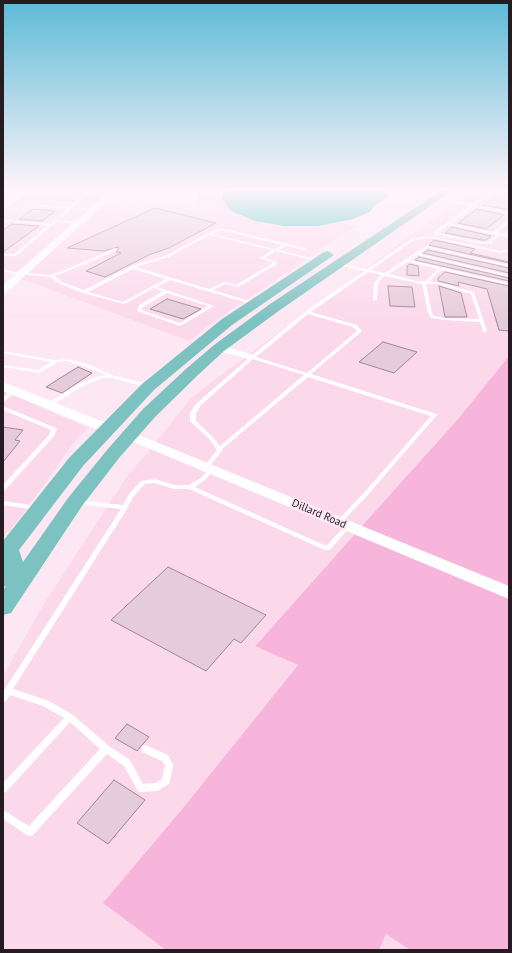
<!DOCTYPE html>
<html>
<head>
<meta charset="utf-8">
<style>
	body { margin:0 }
	#map { position:relative; width:512px; height:953px; overflow:hidden; background:#fde7f3; font-family:"PT Sans",sans-serif }
	canvas { display:block }
	.frame { position:absolute; inset:0; border:4px solid #251b20; pointer-events:none }
</style>
</head>
<body>
<div id="map">
<canvas width="512" height="953"></canvas>
<div class="frame"></div>
</div>
<script>
const ctx = document.querySelector('canvas').getContext('2d');
ctx.lineJoin = 'round';
function fill(path, color) { ctx.fillStyle = color; ctx.fill(path, 'evenodd'); }
const toPath = rows => new Path2D(rows.map(r => 'M' + r).join(''));
function stroke(path, color, width, dash) { ctx.strokeStyle = color; ctx.lineWidth = width; ctx.lineCap = dash ? 'butt' : 'round'; ctx.setLineDash(dash || []); ctx.stroke(path); }
function write(font, color, halo, rows, align = 'center') {
  ctx.font = font + ' "PT Sans",sans-serif'; ctx.lineWidth = 4; ctx.setLineDash([]); ctx.textBaseline = 'middle'; ctx.strokeStyle = halo; ctx.fillStyle = color; for (const [text, x, y, turn = 0] of rows) {
    ctx.save(); ctx.translate(x, y); ctx.rotate((+turn || 0) * Math.PI / 180); ctx.textAlign = isNaN(turn) ? turn : align; if (halo) ctx.strokeText(text, 0, 0); ctx.fillText(text, 0, 0); ctx.restore();
  }
}
fill(toPath([
	[34,188,114,188,9,279,15,273,3,271,3,210],
	[198,188,223,194,222,198,240,216,266,224,284,226,318,226,336,222,356,226,209,325,189,341,28,281,19,280,101,206,141,208,155,203,197,212],
	[475,188,509,188,509,356,458,419,361,527,156,442,190,399,209,384],
	[3,390,88,428,72,445,21,517,3,538],
	[151,448,355,534,255,645,298,665,183,808,104,903,166,950,3,950,3,676,42,607,125,479],
	[386,934,410,950,379,950]
]), '#fbd9eb');
fill(toPath([
	[509,356,509,588,361,527,458,419],
	[355,534,509,598,509,950,410,950,386,934,379,950,166,950,103,903,183,808,298,665,255,646]
]), '#f8b5db');
fill(toPath([
	[224,188,385,188,389,196,374,206,370,212,353,219,318,226,284,226,255,221,231,211,222,198,224,192,229,190]
]), '#2ec2bd');
const building = toPath([
	[499,192,509,194,509,210,483,205,499,192],
	[155,208,216,223,169,248,151,254,105,277,86,271,121,253,116,252,118,250,118,247,104,251,67,248,155,208],
	[33,209,55,211,42,221,19,219,33,209],
	[477,209,504,215,486,229,458,223,477,209],
	[12,224,39,226,3,252,3,230,12,224],
	[452,227,491,236,486,240,482,240,445,233,452,227],
	[434,240,475,249,470,253,509,262,509,263,429,245,434,240],
	[428,250,509,268,509,273,423,253,428,250],
	[419,257,509,278,509,281,415,260,419,257],
	[410,264,418,266,419,276,407,275,407,266,410,264],
	[445,272,509,286,509,331,499,330,487,289,458,282,459,286,438,281,438,278,445,272],
	[388,286,412,287,415,307,390,306,388,286],
	[439,286,461,293,467,317,445,317,439,286],
	[167,299,201,309,183,319,150,309,167,299],
	[383,342,417,352,394,373,359,362,383,342],
	[78,367,92,373,62,393,46,387,78,367],
	[3,427,23,430,15,440,20,441,3,462,3,427],
	[168,567,266,615,241,643,234,639,206,671,111,620,168,567],
	[127,724,149,737,137,751,115,738,127,724],
	[114,780,145,800,108,844,77,823,114,780]
]);
fill(building, '#e6ccda');
stroke(building, '#9f8794', 1);
fill(toPath([
	[91,188,95,188,58,220,79,222,80,222,80,224,56,222,16,256,3,256,3,254,14,254,48,225,6,222,3,223,3,221,5,220,50,223,67,209,42,207,40,206,41,205,69,207,91,188],
	[492,189,509,189,509,191,494,191,475,205,509,212,509,214,473,207,450,223,493,232,509,219,509,222,497,233,509,235,509,237,500,235,490,244,482,244,434,234,434,232,469,206,436,199,434,198,435,197,472,204,492,189],
	[448,225,496,235,488,242,482,242,438,233,448,225],
	[221,228,305,248,306,249,304,250,286,246,279,250,322,261,320,262,276,251,265,258,277,262,277,264,238,287,225,284,213,290,256,303,256,305,254,305,170,280,157,287,214,306,180,326,137,311,139,305,163,291,154,288,124,304,83,293,60,284,50,277,15,274,3,271,3,269,15,272,51,275,81,263,115,248,117,248,117,250,83,265,54,276,62,282,84,290,131,266,167,255,208,233,221,228],
	[221,230,282,245,275,249,213,234,221,230],
	[209,235,272,250,260,258,273,263,236,285,224,282,209,289,136,267,169,257,209,235],
	[133,269,166,279,123,302,88,292,133,269],
	[167,293,208,306,180,323,141,310,143,307,167,293],
	[430,236,501,251,509,249,509,251,501,253,430,238,414,240,371,270,385,273,404,260,405,259,427,246,509,265,509,267,428,248,420,254,509,275,509,277,417,255,410,260,509,283,509,285,442,270,429,281,437,282,474,292,487,331,487,332,483,332,483,331,480,322,444,320,431,318,428,313,422,284,417,283,384,276,378,283,377,300,373,301,374,283,381,275,368,272,311,312,357,325,362,331,311,374,436,414,437,415,366,497,341,523,339,524,336,522,362,495,431,416,308,377,222,449,222,451,209,467,205,467,204,466,205,465,217,450,210,440,190,421,190,413,197,403,249,358,249,356,251,356,310,308,364,271,337,265,337,263,367,269,412,238,430,236],
	[408,262,438,269,425,281,417,281,389,274,408,262],
	[426,284,437,284,471,294,479,319,444,318,434,316,432,313,426,284],
	[308,314,353,327,357,331,307,373,256,357,308,314],
	[253,359,304,375,220,446,214,438,196,421,196,413,201,405,253,359],
	[3,351,54,360,66,359,87,364,113,375,150,385,151,386,148,388,113,378,102,378,81,387,49,407,47,406,46,405,47,404,77,385,99,376,107,375,83,366,66,361,56,362,55,364,39,373,3,367,3,365,38,370,51,362,3,353,3,351],
	[14,389,17,391,16,392,3,402,3,397,14,389],
	[3,406,56,428,57,429,54,436,5,490,3,491,3,485,49,435,51,430,3,410,3,406],
	[212,467,215,469,206,479,195,487,326,546,346,525,348,524,351,526,330,550,325,550,189,489,174,489,155,483,145,484,134,496,125,512,13,689,49,701,73,715,109,746,130,760,143,784,155,783,162,779,165,765,162,761,142,752,141,749,142,746,145,745,168,755,173,765,170,781,169,784,157,791,141,792,138,791,124,766,107,754,33,835,30,836,27,835,3,819,3,810,29,826,100,749,70,722,6,792,3,793,3,783,64,718,43,706,10,695,6,701,3,702,3,692,121,509,77,504,74,502,77,500,123,505,129,494,141,481,155,479,174,485,189,485,202,477,210,468,212,467],
	[3,501,37,506,40,508,37,510,3,505,3,501]
]), '#fff');
fill(toPath([
	[26,188,33,188,3,209,3,204,26,188],
	[219,345,254,355,256,357,251,360,216,350,214,348,219,345]
]), '#fff');
fill(toPath([
	[113,188,122,188,7,292,3,293,3,285,113,188],
	[3,382,111,425,113,428,111,431,106,432,101,431,3,391,3,382],
	[129,431,509,586,509,599,124,438,122,435,124,432,129,431]
]), '#fff');
fill(toPath([
	[445,188,456,188,280,310,224,351,199,374,155,417,119,458,82,506,11,613,3,615,3,590,6,586,3,587,3,541,69,458,142,384,222,319,324,252,328,251,334,255,232,325,154,390,83,466,19,550,23,562,68,498,107,450,143,409,187,368,214,345,270,304,445,188]
]), '#7bc2c0');
const sky = ctx.createLinearGradient(0, 0, 0, 321);
sky.addColorStop(0, '#5dbad7');
sky.addColorStop(0.59, '#fef4fa');
sky.addColorStop(1, '#fef4fa00');
ctx.fillStyle = sky;
ctx.fillRect(0, 0, 512, 321);
write('11px', '#251b20', '#fde7f3', [
	["Dillard Road",319,514,23]
]);
</script>
</body>
</html>
